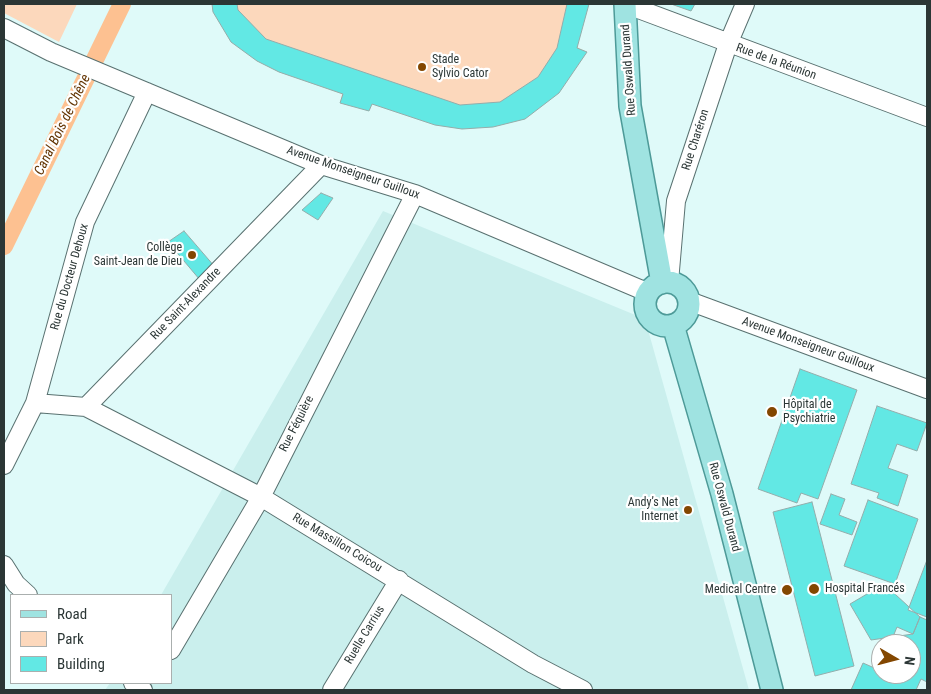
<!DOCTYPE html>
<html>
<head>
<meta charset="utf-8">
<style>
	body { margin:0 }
	#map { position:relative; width:931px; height:694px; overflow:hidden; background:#dffaf9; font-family:"Roboto Condensed",sans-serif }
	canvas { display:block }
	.frame { position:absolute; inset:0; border:5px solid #2b3635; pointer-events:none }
	.legend { position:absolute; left:10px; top:594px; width:162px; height:90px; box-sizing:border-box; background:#fff; border:1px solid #aaafae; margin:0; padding:6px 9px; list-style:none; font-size:15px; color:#2b3635 }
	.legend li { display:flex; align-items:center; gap:10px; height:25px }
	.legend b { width:25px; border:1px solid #aaafae }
	.north { position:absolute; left:871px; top:634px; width:50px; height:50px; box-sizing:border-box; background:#fff; border:1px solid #aaafae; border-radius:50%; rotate:98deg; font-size:14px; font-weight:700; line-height:20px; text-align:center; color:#2b3635 }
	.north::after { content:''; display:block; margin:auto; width:18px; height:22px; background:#834701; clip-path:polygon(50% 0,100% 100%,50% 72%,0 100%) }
</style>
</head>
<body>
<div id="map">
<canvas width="931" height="694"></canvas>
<div class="frame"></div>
<ul class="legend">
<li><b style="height:6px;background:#9fe3e1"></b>Road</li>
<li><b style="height:14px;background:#fcd8bc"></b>Park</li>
<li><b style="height:14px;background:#62e8e4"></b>Building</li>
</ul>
<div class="north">N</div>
</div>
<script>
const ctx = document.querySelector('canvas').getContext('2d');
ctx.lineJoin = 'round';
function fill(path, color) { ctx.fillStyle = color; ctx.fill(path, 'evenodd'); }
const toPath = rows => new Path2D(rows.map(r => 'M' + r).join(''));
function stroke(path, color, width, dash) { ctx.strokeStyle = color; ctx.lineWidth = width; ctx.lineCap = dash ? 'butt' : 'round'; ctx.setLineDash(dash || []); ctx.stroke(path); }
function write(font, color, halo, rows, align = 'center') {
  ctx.font = font + ' "Roboto Condensed",sans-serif'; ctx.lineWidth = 4.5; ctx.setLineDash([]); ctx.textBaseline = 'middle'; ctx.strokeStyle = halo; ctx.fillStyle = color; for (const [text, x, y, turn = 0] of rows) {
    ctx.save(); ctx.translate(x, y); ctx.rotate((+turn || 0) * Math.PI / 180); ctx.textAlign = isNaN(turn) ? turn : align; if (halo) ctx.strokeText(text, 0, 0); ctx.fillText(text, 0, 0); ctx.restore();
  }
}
fill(toPath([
	[383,211,645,319,749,690,105,690,110,683,171,683,171,595,161,595]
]), '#caefed');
fill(toPath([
	[4,4,77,4,59,42,4,13],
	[212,4,589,4,577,47,587,52,559,93,525,119,493,127,462,129,435,125,372,104,369,111,340,103,342,94,279,72,257,61,231,42,213,12]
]), '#fcd8bc');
stroke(toPath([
	[4,246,122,4]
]), '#fdc191', 18);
const building = toPath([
	[212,4,237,4,238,10,266,39,460,105,500,102,538,77,557,48,567,4,589,4,577,48,587,52,559,93,525,119,493,127,462,129,435,125,372,104,369,111,340,103,343,94,279,72,257,61,231,42,213,12,212,4],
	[671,4,695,4,691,11,671,4],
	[321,193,333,198,318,220,302,210,321,193],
	[184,231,215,267,200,280,168,242,184,231],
	[800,369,857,390,818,499,801,493,797,503,758,489,800,369],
	[877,406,927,423,917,451,897,444,888,468,908,475,898,506,877,498,879,493,851,484,877,406],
	[831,494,845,499,839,515,857,522,852,535,820,524,831,494],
	[868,500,918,519,895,584,844,566,868,500],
	[812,502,854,666,815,676,773,512,812,502],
	[927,560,927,617,908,610,927,560],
	[884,584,920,617,913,634,871,640,850,604,884,584],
	[920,617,927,620,927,682,921,679,916,690,851,690,863,663,879,670,881,666,881,674,911,674,911,644,890,644,897,627,913,634,920,617]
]);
fill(building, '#62e8e4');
stroke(building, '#93adab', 1);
const minor = toPath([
	[625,4,927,117],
	[4,28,51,52,321,165,415,194,649,293],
	[669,282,676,201,728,44,745,4],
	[689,301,927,389],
	[35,403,86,407,321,165],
	[86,407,261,497,533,664,583,690],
	[4,465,35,403,85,222,147,92],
	[4,565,16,584,28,595],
	[171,650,261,497,415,194],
	[133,683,143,690],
	[332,690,399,580]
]);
const major = toPath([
	[625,4,630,106,662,283],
	'645 304a22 22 0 1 1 44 0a22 22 0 1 1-44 0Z',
	[673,325,722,494,772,690]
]);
stroke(minor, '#597170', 20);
stroke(major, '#4d9a98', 24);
stroke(minor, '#fff', 18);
stroke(major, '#9fe3e1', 21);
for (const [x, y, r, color] of [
	[422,67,5,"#834701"],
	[192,255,5,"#834701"],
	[772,412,6,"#834701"],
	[688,510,5,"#834701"],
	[814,589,6,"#834701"],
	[787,590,6,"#834701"]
]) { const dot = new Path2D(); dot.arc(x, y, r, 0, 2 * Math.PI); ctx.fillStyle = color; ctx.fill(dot); stroke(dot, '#fff', 2); }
write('12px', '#2b3635', '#fff', [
	["Stade",432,60],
	["Sylvio Cator",432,74],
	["Collège",182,248,"right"],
	["Saint-Jean de Dieu",182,262,"right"],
	["Hôpital de",783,405],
	["Psychiatrie",783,419],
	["Andy’s Net",678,503,"right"],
	["Internet",678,517,"right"],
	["Hospital Francés",825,589],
	["Medical Centre",776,590,"right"]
], 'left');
write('12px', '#2b3635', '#fff', [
	["Rue de la Réunion",776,62,20],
	["Rue Oswald Durand",629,70,-94],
	["Rue Charéron",696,140,-72],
	["Avenue Monseigneur Guilloux",353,173,19],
	["Rue du Docteur Dehoux",70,277,-74],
	["Rue Saint-Alexandre",186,304,-46],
	["Avenue Monseigneur Guilloux",808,345,20],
	["Rue Féquière",297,424,-63],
	["Rue Oswald Durand",724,507,75],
	["Rue Massillon Coicou",337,543,31],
	["Ruelle Carrius",365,635,-59]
]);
write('italic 14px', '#633402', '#fff', [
	["Canal Bois de Chêne",63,125,-64]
]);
</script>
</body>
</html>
